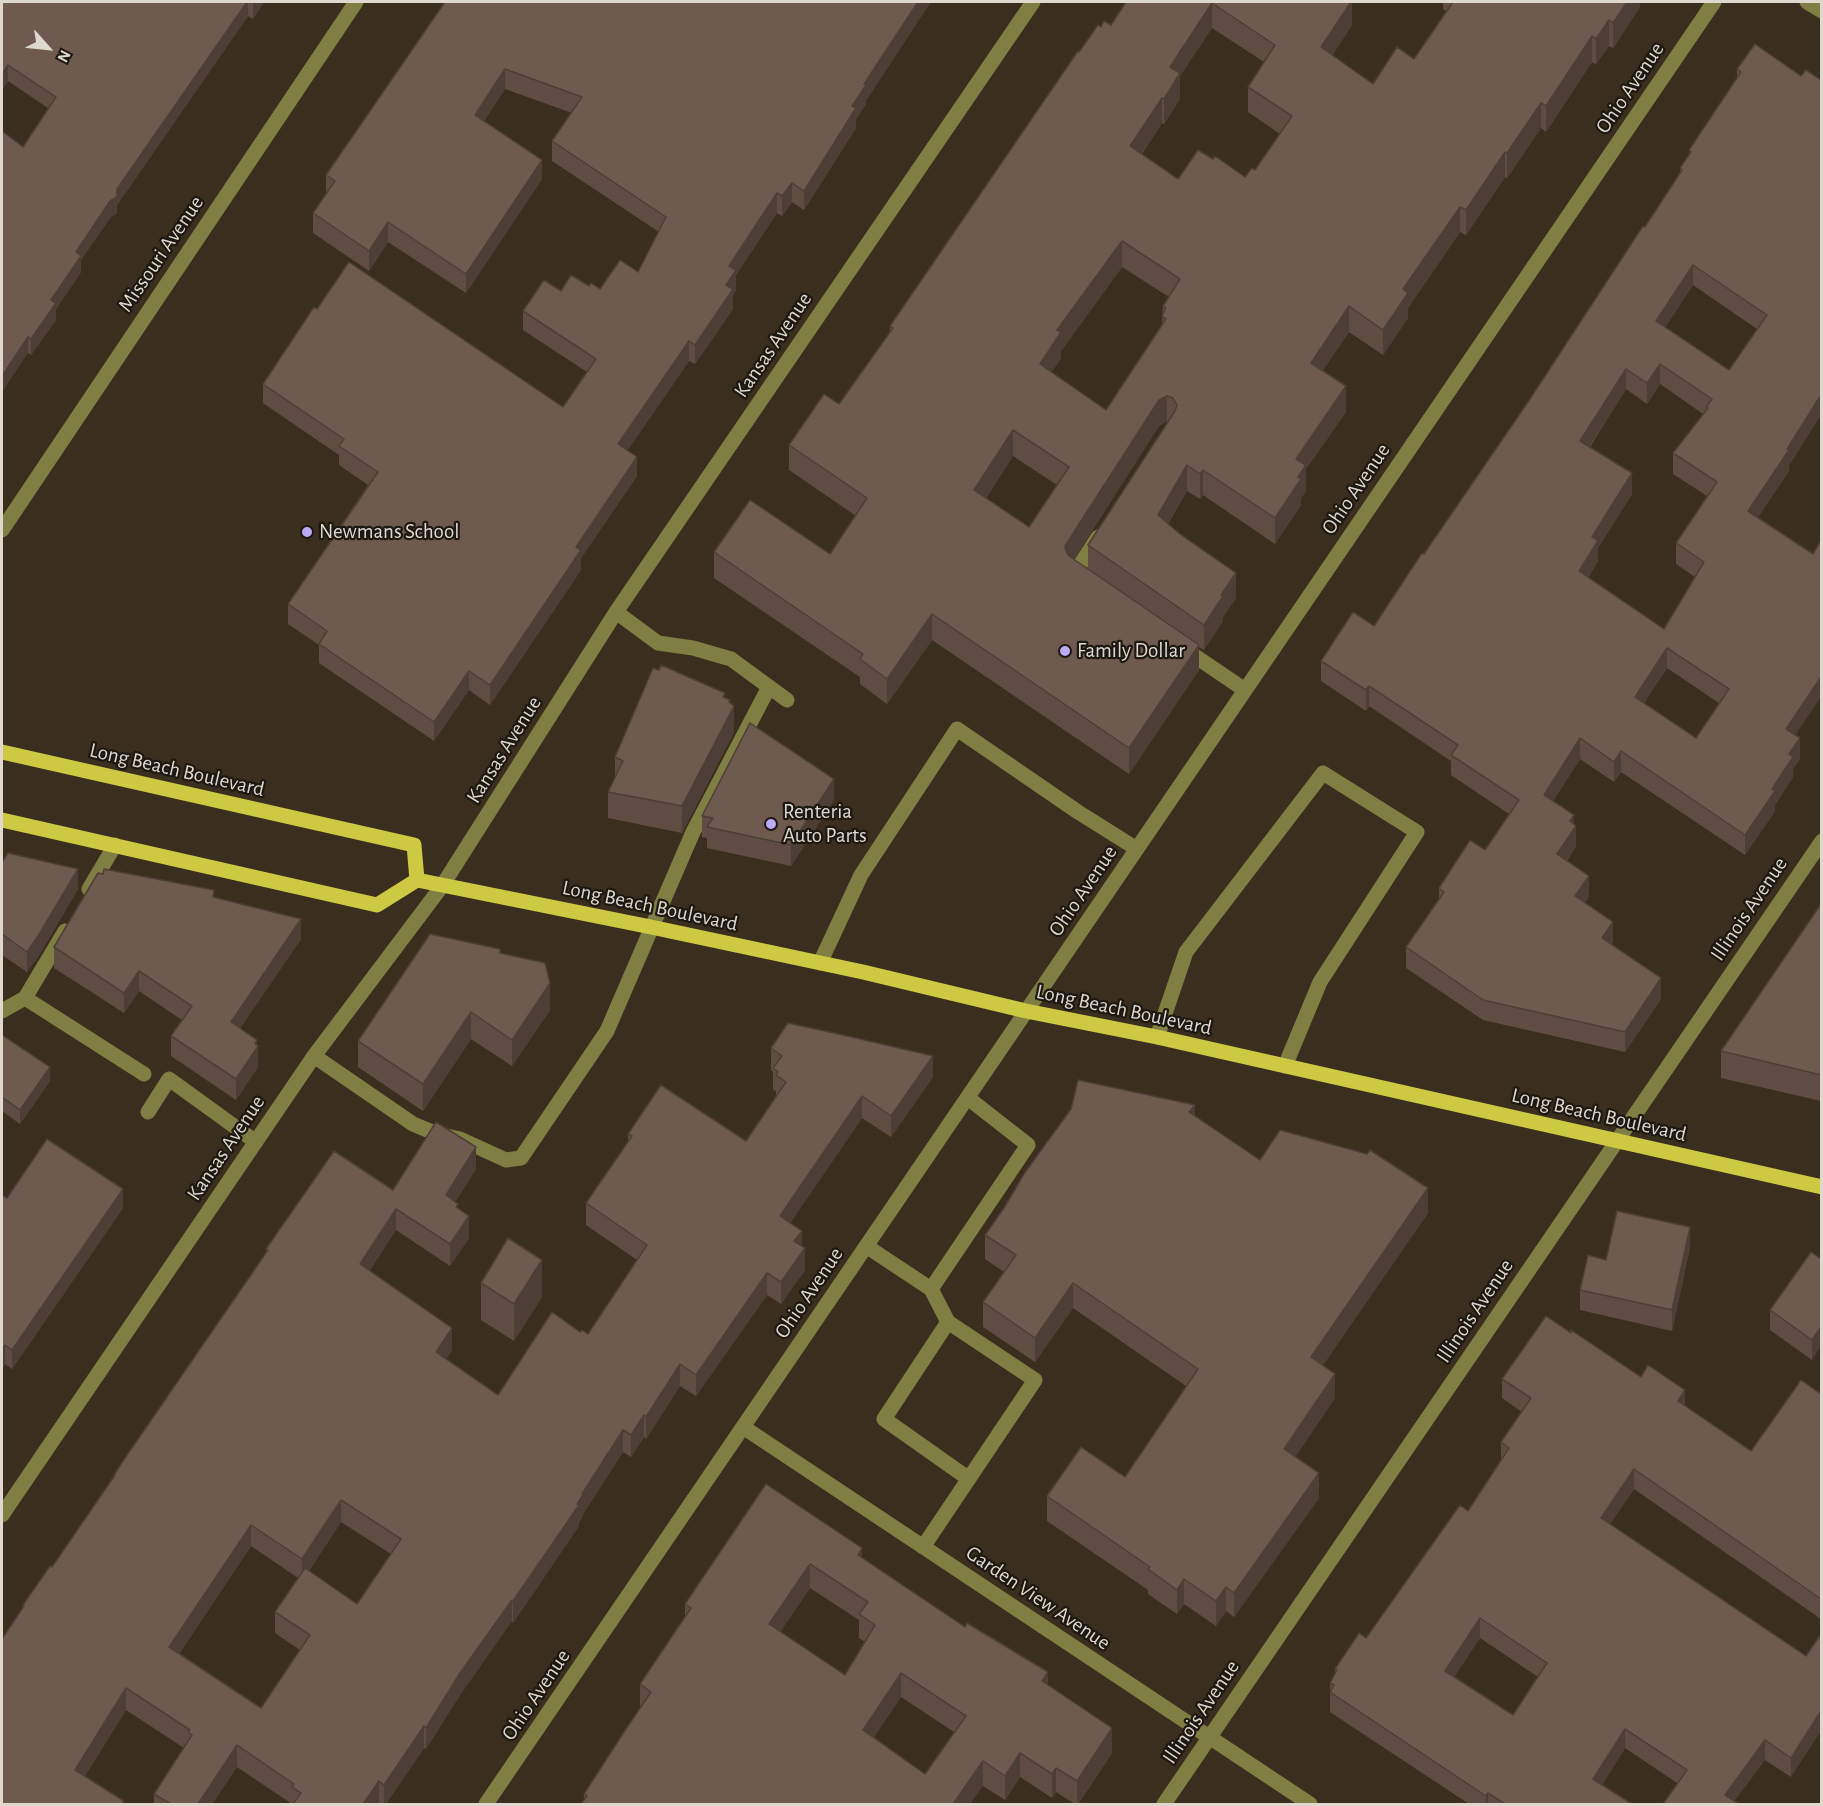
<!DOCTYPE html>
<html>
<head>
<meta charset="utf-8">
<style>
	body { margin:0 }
	#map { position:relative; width:1823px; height:1806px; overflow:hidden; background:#3a2f1e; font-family:"Alegreya Sans",sans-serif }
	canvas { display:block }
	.frame { position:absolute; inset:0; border:3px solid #dfd8ce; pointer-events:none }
	.north { position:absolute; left:18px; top:18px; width:60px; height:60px; -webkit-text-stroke:4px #1d1811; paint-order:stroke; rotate:117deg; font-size:16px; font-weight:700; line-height:24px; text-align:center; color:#dfd8ce }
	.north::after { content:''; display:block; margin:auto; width:21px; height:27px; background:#dfd8ce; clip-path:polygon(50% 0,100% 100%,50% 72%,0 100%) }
</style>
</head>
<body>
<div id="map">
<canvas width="1823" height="1806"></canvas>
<div class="frame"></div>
<div class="north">N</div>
</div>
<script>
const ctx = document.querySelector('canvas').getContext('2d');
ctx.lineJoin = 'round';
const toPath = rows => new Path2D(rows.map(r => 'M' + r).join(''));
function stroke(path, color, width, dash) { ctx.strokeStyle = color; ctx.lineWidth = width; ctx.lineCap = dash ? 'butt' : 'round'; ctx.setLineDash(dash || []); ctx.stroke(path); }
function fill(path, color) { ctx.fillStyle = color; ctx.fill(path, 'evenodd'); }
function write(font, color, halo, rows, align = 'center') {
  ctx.font = font + ' "Alegreya Sans",sans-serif'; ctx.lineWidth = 4.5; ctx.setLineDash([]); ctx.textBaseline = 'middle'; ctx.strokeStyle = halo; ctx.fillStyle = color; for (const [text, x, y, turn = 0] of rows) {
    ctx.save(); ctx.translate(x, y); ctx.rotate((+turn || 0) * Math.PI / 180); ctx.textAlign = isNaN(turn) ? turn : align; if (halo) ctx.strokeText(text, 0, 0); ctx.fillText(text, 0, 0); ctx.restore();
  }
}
stroke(toPath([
	[1807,2,1822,11],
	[2,530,356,2],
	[1082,578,1075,573,1098,537],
	[616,612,658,643,693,648,731,659,787,700],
	[1183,648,1245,690],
	[89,889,115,845],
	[65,931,25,998,144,1074],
	[820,963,861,875,957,729,1078,812,1137,849],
	[2,1011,25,998],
	[1157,1037,1186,952,1323,773,1417,832,1320,982,1285,1066],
	[314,1056,413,1124,437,1134,460,1139,506,1160,521,1158,607,1031,693,832,769,687],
	[148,1112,169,1079,256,1142],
	[866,1246,931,1289,948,1322],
	[931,1289,1028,1145,968,1098],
	[743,1427,1310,1804],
	[2,1515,314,1056,442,886,616,612,1033,2],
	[923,1547,1035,1380,948,1322,884,1419,969,1479],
	[486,1804,1714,2],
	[1164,1804,1822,841]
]), '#7f7e43', 15);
stroke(toPath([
	[2,752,414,845,417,880],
	[2,820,377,905,417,880,651,927,863,972,1026,1011,1157,1037,1822,1187]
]), '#cec942', 15);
fill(toPath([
	[2,2,264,2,253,19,248,16,117,205,117,213,110,218,81,260,81,272,56,309,56,320,31,355,28,353,23,147,48,108,8,81,2,90],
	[445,2,866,101,866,104,856,119,856,128,804,210,792,202,782,216,777,213,736,275,736,290,733,295,733,309,695,364,689,361,627,451,637,476,581,558,581,570,490,705,469,690,434,741,319,663,319,645,288,624,288,604,368,485,339,465,339,455,263,403,263,384,317,309,563,407,587,372,523,330,523,311,561,291,589,286,600,289,638,272,659,232,552,161,552,141,572,113,505,89,484,121,542,179,466,293,388,242,369,271,313,233,313,213,326,194,326,175],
	[1126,2,1352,2,1352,25,1332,55,1373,84,1414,59,1446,11,1443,9,1443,2,1640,2,1640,7,1613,48,1609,46,1596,64,1592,62,1546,132,1541,128,1507,178,1505,177,1466,235,1460,232,1408,308,1408,318,1383,355,1349,332,1322,371,1346,412,1306,469,1306,491,1301,498,1301,505,1275,544,1203,495,1200,499,1187,491,1168,524,1236,598,1223,617,1223,621,1204,650,1199,647,1199,670,1129,774,932,640,887,704,860,684,860,677,714,578,714,552,830,554,856,516,789,470,789,445,839,404,890,332,890,326,1079,52,1101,27,1111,25],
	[1212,28,1264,62,1248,87,1248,112,1280,134,1255,170,1245,177,1213,159,1178,179,1142,154,1162,123,1164,124,1180,99,1180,76],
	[1122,267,1169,297,1163,306,1162,325,1106,410,1051,372,1061,358,1061,351],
	[1167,421,1168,422,1088,545,1088,569,1074,559,1159,426],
	[1013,456,1057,485,1029,527,986,498],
	[1755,44,1789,466,1789,471,1758,517,1800,759,1793,769,1793,777,1775,805,1775,811,1745,855,1621,772,1614,782,1580,759,1553,801,1574,824,1576,846,1567,861,1589,897,1585,903,1613,942,1612,945,1661,999,1625,1052,1483,1020,1406,968,1406,947,1439,900,1439,888,1485,850,1509,814,1451,775,1451,761,1369,706,1366,711,1321,681,1321,661,1374,626,1530,399,1680,173,1680,168,1689,156,1689,150,1737,78,1737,69],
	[1693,285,1757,329,1729,370,1665,327],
	[1660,384,1703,414,1673,453,1673,474,1707,496,1676,543,1676,564,1695,577,1664,629,1588,578,1598,561,1598,548,1632,494,1590,447,1626,389,1647,404],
	[1667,668,1719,703,1696,738,1644,703],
	[725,698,730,703,734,732,682,833,608,818,608,792,615,778,615,757],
	[834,800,791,866,707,848,707,838,702,837,702,816],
	[2,863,78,889,38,957,27,972,2,955],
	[214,898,301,939,240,1028,257,1046,258,1067,236,1100,171,1056,171,1036,182,1020,139,991,124,1013,54,968,54,947],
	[1821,904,1821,1101,1721,1078,1721,1051],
	[500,953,550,1010,512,1066,471,1039,423,1111,358,1067,358,1041],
	[2,1035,50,1081,20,1124,2,1111],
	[771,1048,933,1077,891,1137,862,1118,790,1223,802,1246,805,1270,781,1304,767,1295,696,1396,680,1386,646,1439,644,1437,631,1457,623,1452,583,1514,583,1516,579,1523,579,1526,513,1623,512,1621,460,1695,426,1749,424,1748,386,1804,381,1804,379,1803,378,1804,292,1804,237,1767,212,1804,154,1804,154,1794,184,1748,126,1710,85,1776,124,1804,2,1804,23,1605,52,1567,114,1477,114,1475,266,1252,266,1249,393,1190,476,1169,455,1202,469,1238,450,1266,396,1230,369,1271,452,1350,446,1359,498,1395,580,1332,588,1334,637,1260,586,1225,586,1203,628,1142,628,1134,746,1141,776,1097,776,1091,773,1090,773,1072,771,1070],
	[341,1522,391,1554,357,1604,309,1571],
	[251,1546,298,1578,275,1612,275,1633,300,1650,261,1708,179,1654],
	[1195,1116,1260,1160,1428,1213,1323,1365,1335,1398,1295,1457,1319,1498,1234,1617,1226,1611,1216,1626,1184,1604,1177,1614,1148,1594,1148,1590,1047,1521,1047,1496,1125,1477,1186,1386,1073,1308,1035,1362,983,1327,983,1302,1004,1272,985,1259,985,1235],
	[7,1198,123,1208,12,1369,5,1364,2,1369],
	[1690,1248,1672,1331,1580,1310,1580,1290,1606,1260],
	[1821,1259,1812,1360,1770,1330,1770,1310],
	[481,1283,542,1297,514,1341,481,1320],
	[1571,1333,1685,1406,1751,1451,1821,1394,1821,1619,1634,1489,1610,1524,1806,1656,1791,1777,1765,1760,1734,1801,1677,1783,1625,1748,1602,1785,1632,1804,1469,1804,1330,1712,1330,1683,1335,1673,1335,1669,1366,1638,1468,1511,1501,1462,1501,1442,1522,1412,1502,1398,1502,1379],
	[1480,1638,1538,1677,1513,1715,1454,1677],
	[766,1484,862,1558,1048,1686,1112,1753,1078,1804,1075,1804,1056,1792,1052,1798,1020,1777,1005,1800,983,1786,584,1800,584,1794,640,1709,640,1684,685,1617,685,1604],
	[810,1588,859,1620,859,1638,865,1642,845,1675,780,1632],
	[901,1697,954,1732,925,1774,873,1738]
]), '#5f4d44');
fill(toPath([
	[247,2,248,2,248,16,117,205,117,213,110,218,81,260,81,272,56,309,56,320,31,355,31,339,76,252,117,189],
	[253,2,264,2,253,19],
	[918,2,931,2,866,101,866,104,856,119,856,128,804,210,804,191,864,84],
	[1351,2,1352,2,1352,25,1321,73,1321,47],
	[1627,2,1640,2,1640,7,1613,48,1613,23],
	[1212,3,1212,28,1180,76,1180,99,1164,124,1164,99,1170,67],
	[1609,20,1609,46,1596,64,1596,39],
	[1592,36,1592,62,1546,132,1546,106],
	[8,65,8,81,2,90,2,74],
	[505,69,505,89,475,134,475,115],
	[1162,98,1162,123,1130,171,1130,146],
	[1541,103,1541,128,1507,178,1507,153],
	[1505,152,1505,177,1466,235,1466,210],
	[542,160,542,179,466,293,466,274],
	[792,183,792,202,782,216,782,196],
	[777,193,777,213,736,275,736,290,733,295,733,309,695,364,695,345,726,285,729,266],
	[1460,207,1460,232,1408,308,1408,318,1383,355,1383,330,1403,289],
	[388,222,388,242,369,271,369,251],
	[1122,241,1122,267,1061,351,1061,358,1040,390,1040,364,1057,330],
	[1693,265,1693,285,1656,342,1656,321],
	[1349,306,1349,332,1311,388,1311,363],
	[28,337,28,353,2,392,2,376],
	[689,341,689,361,618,464,618,444],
	[1660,364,1660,384,1647,404,1647,383],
	[1626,369,1626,389,1580,461,1580,441],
	[1346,386,1346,412,1306,469,1306,491,1301,498,1301,505,1275,544,1275,518,1296,459],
	[1821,395,1821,415,1789,466,1789,471,1748,531,1748,511],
	[1167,396,1167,421,1159,426,1065,572,1065,546,1159,400],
	[1013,430,1013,456,974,515,974,490],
	[637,457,637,476,581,558,581,570,490,705,490,685,576,547],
	[1187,465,1187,491,1158,540,1158,515],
	[1203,470,1203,495,1200,499,1200,474],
	[1632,473,1632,494,1598,548,1598,561,1579,592,1579,571,1592,537],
	[1236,573,1236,598,1223,617,1223,621,1204,650,1204,625,1221,595],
	[932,614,932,640,887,704,887,679],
	[1199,645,1199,670,1129,774,1129,748],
	[1667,648,1667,668,1635,717,1635,697],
	[469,671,469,690,434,741,434,722],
	[1821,677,1821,697,1786,749,1786,729],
	[1369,686,1369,706,1366,711,1366,690],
	[730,700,730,714,734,706,734,732,682,833,682,806],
	[1580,738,1580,759,1544,815,1544,795],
	[1800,738,1800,759,1793,769,1793,777,1775,805,1775,811,1745,855,1745,835,1772,789,1789,754],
	[1621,751,1621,772,1614,782,1614,762],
	[834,779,834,800,791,866,791,845],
	[1574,815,1574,829,1576,826,1576,846,1557,875,1557,854,1570,821],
	[78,869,78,889,38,957,27,972,27,952],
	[1589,876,1589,897,1575,917,1575,896],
	[301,919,301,939,231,1042,231,1022],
	[1613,922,1613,942,1602,959,1602,938],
	[139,971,139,991,124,1013,124,993],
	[1661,978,1661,999,1625,1052,1625,1032],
	[550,983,550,1010,512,1066,512,1040],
	[471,1012,471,1039,423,1111,423,1084],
	[257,1040,257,1048,258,1046,258,1067,236,1100,236,1079],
	[933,1056,933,1077,891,1137,891,1116],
	[50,1067,50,1081,20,1124,20,1110],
	[862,1096,862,1118,780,1238,780,1216],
	[1195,1105,1195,1129,1189,1112],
	[476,1147,476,1169,446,1217,446,1195],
	[1428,1188,1428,1213,1311,1382,1311,1357],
	[123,1189,123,1208,12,1369,12,1350],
	[396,1209,396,1230,360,1286,360,1264],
	[469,1216,469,1238,450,1266,450,1244],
	[1690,1227,1690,1248,1672,1331,1672,1310],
	[802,1231,802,1252,805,1248,805,1270,781,1304,781,1282,794,1241],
	[542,1260,542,1297,514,1341,514,1304],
	[767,1273,767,1295,696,1396,696,1375],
	[1073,1283,1073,1308,1035,1362,1035,1338],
	[1821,1327,1821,1346,1812,1360,1812,1340],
	[452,1328,452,1350,436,1373,436,1352],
	[5,1345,5,1364,2,1369,2,1350],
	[680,1364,680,1386,646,1439,646,1417],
	[1335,1374,1335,1398,1284,1474,1284,1449],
	[1685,1390,1685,1410,1678,1401],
	[644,1415,644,1437,631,1457,631,1435],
	[623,1430,623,1452,583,1514,583,1516,579,1523,579,1526,513,1623,513,1601,577,1504,582,1494],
	[1634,1469,1634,1489,1601,1537,1601,1518],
	[1319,1473,1319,1498,1234,1617,1234,1593],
	[341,1500,341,1522,302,1581,302,1559],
	[251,1525,251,1546,169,1669,169,1647],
	[862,1548,862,1572,858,1555],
	[810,1564,810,1588,769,1648,769,1624],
	[1184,1579,1184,1604,1177,1614,1177,1590],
	[1226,1587,1226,1611,1216,1626,1216,1601],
	[512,1600,512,1621,460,1695,426,1749,426,1728,460,1673],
	[1480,1618,1480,1638,1445,1690,1445,1671],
	[1048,1672,1048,1696,1042,1681],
	[901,1673,901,1697,863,1754,863,1730],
	[126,1688,126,1710,75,1792,75,1770],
	[1821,1711,1821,1731,1791,1777,1791,1758],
	[424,1726,424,1748,386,1804,384,1804,384,1785],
	[1112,1728,1112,1753,1077,1804,1077,1781],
	[1625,1729,1625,1748,1593,1799,1593,1779],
	[1765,1740,1765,1760,1732,1804,1725,1795],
	[237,1745,237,1767,212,1804,198,1804],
	[1020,1753,1020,1777,1005,1800,1005,1776],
	[983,1761,983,1786,970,1804,953,1804],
	[1056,1768,1056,1792,1052,1798,1052,1774],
	[379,1781,379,1803,378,1804,363,1804],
	[1488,1793,1488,1804,1486,1804,1486,1796]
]), '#4d3f37');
const building = toPath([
	[2,2,247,2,117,189,117,197,110,201,76,252,81,256,51,300,56,303,31,339,28,337,2,376,2,131,23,147,56,97,8,65,2,74,2,2],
	[445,2,918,2,864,84,866,85,852,106,856,108,804,191,792,183,782,196,777,193,729,266,736,270,726,285,733,289,695,345,689,341,618,444,637,457,576,547,581,550,490,685,469,671,434,722,319,644,327,631,288,604,378,472,339,446,344,439,263,384,314,307,317,309,349,262,563,407,596,359,523,311,544,280,561,291,571,275,589,286,591,283,600,289,620,260,638,272,666,217,552,141,582,97,505,69,475,115,542,160,466,274,388,222,369,251,313,213,335,181,326,175,445,2],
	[1126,2,1351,2,1321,47,1373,84,1397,47,1414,59,1453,2,1627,2,1613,23,1609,20,1596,39,1592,36,1546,106,1541,103,1507,153,1505,152,1466,210,1460,207,1403,289,1408,293,1383,330,1349,306,1311,363,1346,386,1296,459,1306,465,1298,477,1301,479,1275,518,1203,470,1200,474,1187,465,1158,515,1180,534,1236,573,1221,595,1223,596,1204,625,1088,545,1175,411,1177,405,1173,398,1167,396,1159,400,1065,546,1066,551,1069,556,1199,645,1129,748,932,614,887,679,860,659,863,654,714,552,750,500,830,554,867,498,789,445,824,394,839,404,893,328,890,326,1078,51,1079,52,1098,25,1101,27,1104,21,1111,25,1126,2],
	[1212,3,1275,45,1248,87,1292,116,1255,170,1252,168,1245,177,1215,156,1213,159,1198,150,1178,179,1130,146,1162,98,1164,99,1180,73,1170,67,1212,3],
	[1122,241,1180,279,1163,306,1166,308,1162,316,1166,319,1106,410,1040,364,1061,332,1057,330,1122,241],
	[1013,430,1069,467,1029,527,974,490,1013,430],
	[1755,44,1801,76,1806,70,1821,80,1821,395,1787,449,1789,450,1748,511,1813,554,1821,541,1821,677,1786,729,1800,738,1789,754,1793,757,1772,789,1775,791,1745,835,1621,751,1614,762,1580,738,1544,795,1574,815,1570,821,1576,826,1557,854,1589,876,1575,896,1613,922,1602,938,1661,978,1625,1032,1483,1000,1406,947,1444,892,1439,888,1470,840,1485,850,1519,800,1451,755,1458,745,1369,686,1366,690,1321,661,1353,612,1374,626,1422,553,1424,554,1530,399,1643,226,1645,227,1682,170,1680,168,1691,152,1689,150,1741,72,1737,69,1755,44],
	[1693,265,1767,315,1729,370,1656,321,1693,265],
	[1660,364,1712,399,1706,407,1708,408,1673,453,1717,482,1676,543,1704,562,1664,629,1579,571,1598,541,1592,537,1632,473,1580,441,1626,369,1647,383,1660,364],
	[1667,648,1729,689,1696,738,1635,697,1667,648],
	[661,665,725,693,723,697,730,700,729,702,734,706,682,806,608,792,623,761,615,757,653,668,659,670,661,665],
	[750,723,834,779,791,845,707,827,713,818,702,816,750,723],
	[8,853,78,869,38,936,27,952,2,934,2,863,8,853],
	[104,869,214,890,213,897,301,919,231,1022,257,1040,255,1044,258,1046,236,1079,171,1036,192,1006,139,971,124,993,54,947,98,873,103,874,104,869],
	[1821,904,1821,1075,1721,1051,1821,904],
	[430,934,500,949,500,953,545,963,550,983,512,1040,471,1012,423,1084,358,1041,430,934],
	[788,1023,843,1035,933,1056,891,1116,862,1096,780,1216,802,1231,794,1241,805,1248,781,1282,767,1273,696,1375,680,1364,646,1417,644,1415,631,1435,623,1430,582,1494,583,1495,577,1504,579,1505,513,1601,512,1600,460,1673,426,1728,424,1726,384,1785,379,1781,363,1804,293,1804,301,1793,292,1787,294,1784,237,1745,198,1804,171,1804,154,1794,192,1735,188,1732,190,1730,126,1688,75,1770,124,1801,122,1804,2,1804,2,1639,24,1606,23,1605,50,1566,52,1567,115,1475,114,1475,123,1461,268,1250,266,1249,334,1151,393,1190,436,1122,476,1147,446,1195,458,1204,456,1207,469,1216,450,1244,396,1209,360,1264,452,1328,436,1352,498,1395,552,1312,580,1332,582,1330,588,1334,647,1245,586,1203,632,1136,628,1134,661,1085,746,1141,786,1082,776,1075,778,1072,773,1068,782,1056,771,1048,788,1023],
	[341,1500,401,1539,357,1604,305,1568,275,1612,310,1635,261,1708,169,1647,251,1525,302,1559,341,1500],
	[2,1035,50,1067,20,1110,2,1097,2,1035],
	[1078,1080,1195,1105,1189,1112,1260,1160,1280,1130,1367,1154,1370,1150,1428,1188,1311,1357,1335,1374,1284,1449,1319,1473,1234,1593,1226,1587,1216,1601,1184,1579,1177,1590,1148,1569,1150,1567,1047,1496,1081,1447,1125,1477,1198,1369,1073,1283,1035,1338,983,1302,1016,1255,985,1235,1004,1208,1024,1174,1071,1109,1078,1080],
	[47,1139,123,1189,12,1350,5,1345,2,1350,2,1195,7,1198,47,1139],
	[1617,1211,1690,1227,1672,1310,1580,1290,1588,1255,1606,1260,1617,1211],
	[508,1238,542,1260,514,1304,481,1283,508,1238],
	[1811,1252,1821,1259,1821,1327,1812,1340,1770,1310,1811,1252],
	[1546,1316,1571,1333,1571,1330,1641,1377,1648,1365,1685,1390,1678,1401,1751,1451,1801,1380,1821,1394,1821,1599,1634,1469,1601,1518,1806,1656,1821,1634,1821,1711,1791,1758,1765,1740,1725,1795,1739,1804,1663,1804,1687,1770,1625,1729,1593,1779,1632,1804,1505,1804,1488,1793,1486,1796,1330,1692,1334,1685,1330,1683,1337,1670,1335,1669,1359,1633,1366,1638,1460,1505,1468,1511,1509,1448,1501,1442,1531,1398,1502,1379,1546,1316],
	[1480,1618,1547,1663,1513,1715,1445,1671,1480,1618],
	[766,1484,862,1548,858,1555,965,1627,967,1623,1048,1672,1042,1681,1112,1728,1077,1781,1056,1768,1052,1774,1020,1753,1005,1776,983,1761,953,1804,581,1804,587,1796,584,1794,624,1732,651,1692,640,1684,691,1608,685,1604,766,1484],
	[810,1564,868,1602,859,1614,875,1625,845,1675,769,1624,810,1564],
	[901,1673,966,1716,925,1774,863,1730,901,1673]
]);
fill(building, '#6e5a4f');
stroke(building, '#4d3f37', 1.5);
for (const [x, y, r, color] of [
	[307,532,6,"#bcaaf5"],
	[1065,651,6,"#bcaaf5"],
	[771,824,6,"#bcaaf5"]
]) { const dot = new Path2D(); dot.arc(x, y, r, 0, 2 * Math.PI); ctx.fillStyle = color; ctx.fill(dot); stroke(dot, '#1d1811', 2); }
write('21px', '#dfd8ce', '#1d1811', [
	["Ohio Avenue",1630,88,-56],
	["Missouri Avenue",161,254,-56],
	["Kansas Avenue",773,345,-56],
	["Ohio Avenue",1356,489,-56],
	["Kansas Avenue",504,750,-58],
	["Long Beach Boulevard",177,770,13],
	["Ohio Avenue",1083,891,-56],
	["Long Beach Boulevard",650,906,12],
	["Illinois Avenue",1749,909,-56],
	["Long Beach Boulevard",1124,1010,12],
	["Long Beach Boulevard",1599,1115,13],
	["Kansas Avenue",226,1148,-56],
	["Ohio Avenue",809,1293,-56],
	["Illinois Avenue",1475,1311,-56],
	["Garden View Avenue",1038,1598,34],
	["Ohio Avenue",536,1695,-56],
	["Illinois Avenue",1201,1712,-56]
]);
write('21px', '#dfd8ce', '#1d1811', [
	["Newmans School",319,532],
	["Family Dollar",1077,651],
	["Renteria",783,812],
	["Auto Parts",783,836]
], 'left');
</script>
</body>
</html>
